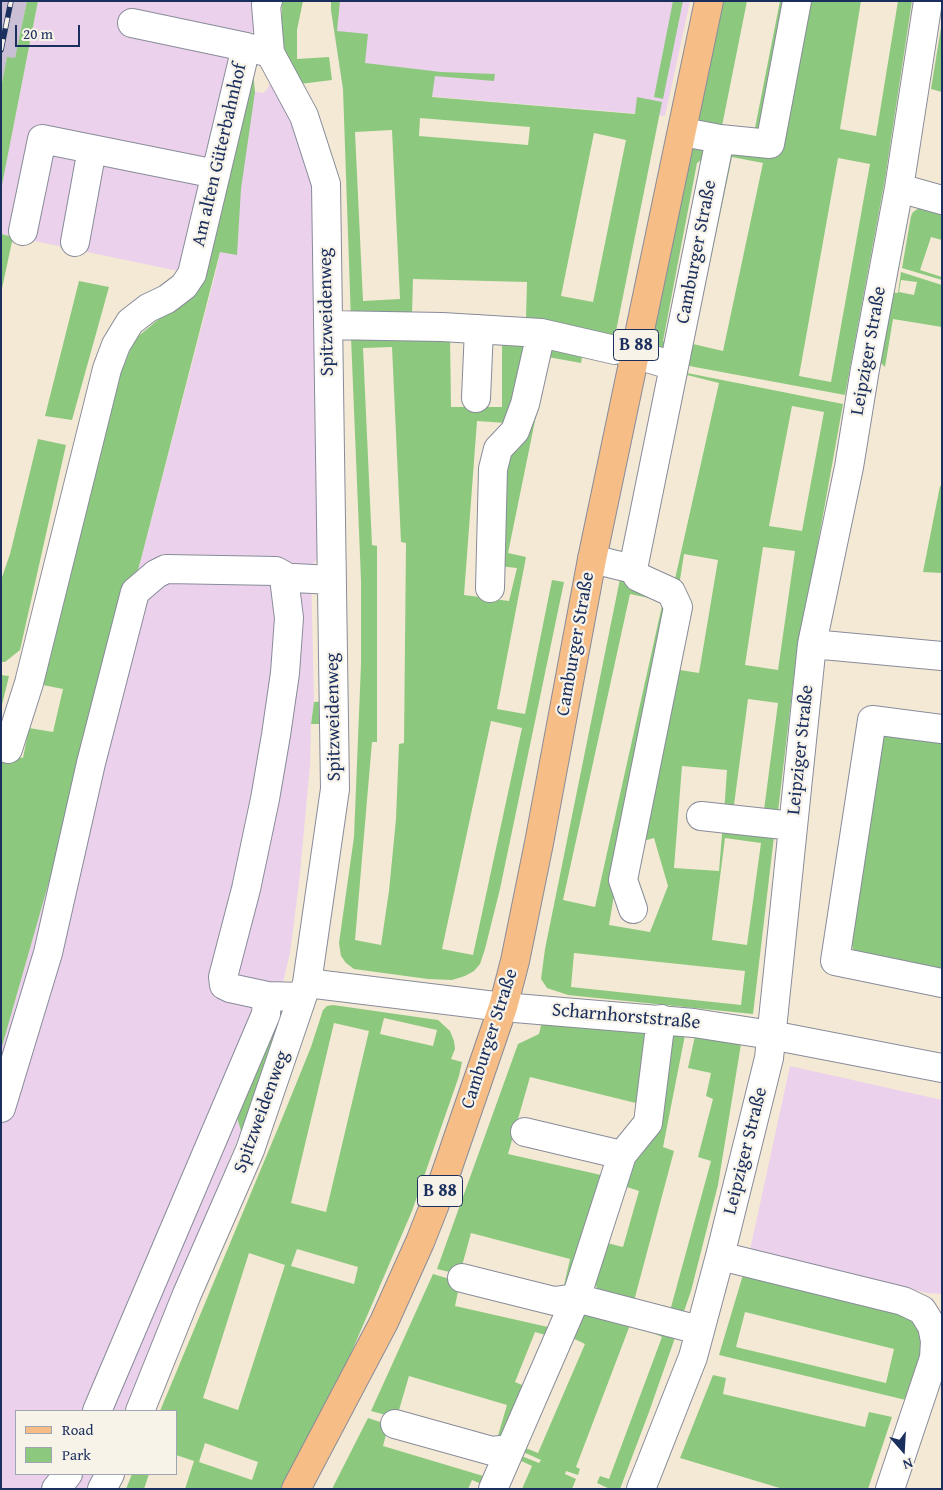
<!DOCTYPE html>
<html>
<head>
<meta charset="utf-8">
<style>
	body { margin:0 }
	#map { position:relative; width:943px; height:1490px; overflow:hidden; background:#f4e9d5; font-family:"Gentium Book Plus",serif }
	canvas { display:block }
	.frame { position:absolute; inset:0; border:2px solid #1b2f5e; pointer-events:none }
	.legend { position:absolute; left:15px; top:1410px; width:162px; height:65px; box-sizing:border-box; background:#f7f3e8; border:1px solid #9fa5b1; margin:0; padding:6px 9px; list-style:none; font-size:15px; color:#1b2f5e }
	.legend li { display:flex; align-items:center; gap:10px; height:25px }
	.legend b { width:25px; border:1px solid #9fa5b1 }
	.north { position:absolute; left:878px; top:1425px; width:50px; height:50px; -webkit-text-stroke:4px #f7f3e8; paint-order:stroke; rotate:161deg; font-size:14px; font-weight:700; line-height:20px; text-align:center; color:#1b2f5e }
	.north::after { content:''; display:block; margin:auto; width:18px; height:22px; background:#1b2f5e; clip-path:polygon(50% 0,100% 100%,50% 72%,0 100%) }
	.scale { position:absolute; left:15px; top:25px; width:65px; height:22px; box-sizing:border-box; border:2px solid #1b2f5e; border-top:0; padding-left:6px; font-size:15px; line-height:18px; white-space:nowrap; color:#1b2f5e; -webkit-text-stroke:4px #f7f3e8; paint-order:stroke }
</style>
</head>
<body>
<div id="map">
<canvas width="943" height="1490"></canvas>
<div class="frame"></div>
<ul class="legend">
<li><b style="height:6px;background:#f6be86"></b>Road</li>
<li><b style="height:14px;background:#8cc97e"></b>Park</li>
</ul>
<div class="north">N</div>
<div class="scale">20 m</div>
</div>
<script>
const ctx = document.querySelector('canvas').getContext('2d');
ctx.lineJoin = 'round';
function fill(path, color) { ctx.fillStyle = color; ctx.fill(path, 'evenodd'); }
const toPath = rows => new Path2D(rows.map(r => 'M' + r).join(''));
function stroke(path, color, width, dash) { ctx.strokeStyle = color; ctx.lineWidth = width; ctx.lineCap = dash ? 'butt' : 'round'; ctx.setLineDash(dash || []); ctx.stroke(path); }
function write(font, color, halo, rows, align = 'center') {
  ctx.font = font + ' "Gentium Book Plus",serif'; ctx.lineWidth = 4.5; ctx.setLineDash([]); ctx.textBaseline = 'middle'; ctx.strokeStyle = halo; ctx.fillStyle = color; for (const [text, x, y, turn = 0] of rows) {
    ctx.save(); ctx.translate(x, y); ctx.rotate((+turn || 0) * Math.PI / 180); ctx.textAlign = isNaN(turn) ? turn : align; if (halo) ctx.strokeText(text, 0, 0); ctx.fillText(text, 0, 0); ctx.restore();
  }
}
fill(toPath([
	[38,1,259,1,259,22,251,34,243,38,235,59,183,272,1,234,1,190],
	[331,1,690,1,665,116,343,89,331,10],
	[274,79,291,113,314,183,325,549,311,567,314,702,311,724,310,765,299,883,290,953,274,1020,236,1114,241,1131,124,1411,16,1411,16,1474,96,1474,89,1489,1,1489,1,1050,141,559,214,279,236,182,249,91,264,93],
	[790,1066,942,1100,942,1294,928,1293,750,1250]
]), '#ebd1eb');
fill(toPath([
	[1,1,27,1,15,59,7,58,1,88]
]), '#cbbfd5');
fill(toPath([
	[27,1,38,1,1,190,1,88,7,57,15,58],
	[282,1,303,1,297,30,297,59,329,57,332,80,300,84,285,52,282,33],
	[331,1,340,1,337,31,368,34,365,63,441,72,495,74,494,81,435,76,432,97,635,114,637,97,662,102,614,341,351,321,343,89,331,10],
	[420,118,530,127,528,145,419,136],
	[392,130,400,299,363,301,355,132],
	[594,133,626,140,593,302,561,296],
	[413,279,527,282,526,318,412,314],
	[673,1,683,1,663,99,654,97],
	[720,1,747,1,721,131,753,138,780,1,793,1,768,126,766,133,761,138,754,140,699,131,695,124],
	[804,1,861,1,840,129,876,136,898,1,912,1,885,179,845,395,684,365,727,150,768,153],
	[732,157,763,163,723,351,693,344],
	[838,158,870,164,831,382,799,376],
	[942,21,942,92,931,89],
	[253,71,255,92,241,189,237,255,220,252,141,559,1,1050,1,754,23,758,29,728,53,732,63,689,43,685,116,384,135,339,166,313],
	[690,147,714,151,697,163,663,341,677,343,669,353,650,345],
	[919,208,942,214,942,240,931,237,920,270,942,277,942,280,902,268,911,216,913,212],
	[1,234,13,237,1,293],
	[901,272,942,285,942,327,893,319,885,367,878,360,890,292,898,293],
	[901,280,917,282,914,295,899,292],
	[79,281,109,287,72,420,45,416],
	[450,335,451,407,502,407,502,343,583,351,581,363,548,357,508,553,526,557,497,709,525,714,552,580,564,582,500,889,485,949,480,964,474,971,465,976,452,980,428,979,354,969,346,963,341,956,339,943,354,837,361,664,361,580,351,337],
	[392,347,401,542,406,543,404,743,399,744,396,819,389,891,381,945,355,940,372,742,377,742,377,546,372,545,363,348],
	[477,421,506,423,499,566,517,568,509,601,464,595],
	[491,721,522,728,473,955,442,949],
	[682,372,843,404,794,676,777,820,724,814,727,770,682,766,674,868,719,871,723,822,775,828,753,1014,568,995,547,988,541,979,545,949,621,574,624,574,634,585,665,598,671,607,623,841,609,925,650,932,668,886,654,838,636,843,669,678,672,674,680,670,699,673,718,560,684,554,679,586,645,576,642,572,642,566],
	[687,375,719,383,675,579,643,571],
	[792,406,824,412,802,531,769,526],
	[763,547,795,551,778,670,745,665],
	[630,594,663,601,595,907,563,900],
	[748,699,778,703,764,810,734,805],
	[725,838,761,843,747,945,712,940],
	[574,953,745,971,741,1005,571,987],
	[38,439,66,445,20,650,5,662,1,662,1,580,10,554],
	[940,486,942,486,942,573,923,572],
	[1,675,9,676,1,709],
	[328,701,328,724,311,724,314,702],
	[880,734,942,734,942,981,854,953,852,945,876,742],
	[333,1005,438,1020,450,1031,454,1041,455,1049,451,1059,462,1062,459,1076,412,1211,343,1372,282,1489,185,1489,194,1461,176,1455,176,1411,160,1411,281,1121,311,1047,323,1010,327,1006],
	[384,1018,437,1030,433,1046,380,1034],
	[334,1023,369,1031,326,1212,291,1203],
	[297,1249,358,1267,354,1284,291,1266],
	[249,1253,285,1265,238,1410,203,1398],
	[205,1443,258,1462,252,1480,199,1462],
	[543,1018,685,1035,663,1147,674,1151,634,1301,598,1292,594,1279,607,1243,623,1247,639,1191,624,1186,645,1142,640,1104,530,1077,508,1154,601,1175,609,1179,576,1286,562,1294,570,1259,471,1233,462,1266,462,1275,437,1269,518,1044,539,1034],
	[274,1020,286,1024,241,1131,236,1114],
	[695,1036,741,1044,718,1185,691,1291,681,1320,670,1311,711,1161,698,1157,713,1099,706,1096,711,1073,688,1068],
	[745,1268,892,1302,929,1335,910,1401,719,1355],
	[745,1312,894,1349,886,1383,736,1347],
	[433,1274,460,1282,455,1306,548,1327,549,1336,535,1332,515,1382,529,1388,503,1447,371,1411],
	[409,1376,507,1405,497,1439,399,1410],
	[584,1311,630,1325,576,1467,580,1469,578,1475,566,1471,565,1474,576,1479,572,1489,522,1489,532,1466,517,1459,519,1455,539,1463,541,1460,521,1451,523,1447,538,1453,585,1344,570,1337],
	[655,1325,677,1332,649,1412,620,1489,610,1489,597,1483,600,1476,609,1479,662,1337,653,1333],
	[713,1375,726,1378,723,1394,865,1427,869,1412,892,1417,868,1489,783,1489,680,1458],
	[368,1418,380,1422,387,1431,383,1446,490,1478,486,1486,472,1480,468,1489,332,1489],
	[132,1474,149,1474,144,1489,126,1489]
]), '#8cc97e');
const minor = toPath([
	[132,23,246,47],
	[720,139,770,144,797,1],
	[899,188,942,200],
	[23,231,42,139,216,174],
	[75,242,92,149],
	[328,325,442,327,541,333,615,350],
	[634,354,674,366],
	[476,398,479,329],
	[592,559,633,569,720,139,683,132],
	[633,569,638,577,671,592,678,607,623,880,633,909],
	[490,588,493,469,498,449,515,431,525,404,541,333],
	[812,644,942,656],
	[942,729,872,720,835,961,942,983],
	[8,749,29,683,107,369,116,345,130,322,148,308,167,299,184,286,192,274,246,47,270,53],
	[701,816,793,826],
	[307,983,503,1007,694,1023,771,1035,942,1068],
	[302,997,267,996,230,988,224,985,223,977,246,889,265,799,276,735,285,673,289,618,285,586,287,580,294,578,332,580],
	[1,1108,48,953,91,763,135,592,156,574,166,569,276,571,285,576,287,580],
	[525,1132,622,1155],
	[720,1256,903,1301,922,1310,932,1326,935,1341,934,1358,890,1489],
	[462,1278,554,1301,576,1298,699,1330],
	[97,1411,266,1014,267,996],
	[140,1411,187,1294,250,1150,307,983,335,789,326,184,304,116,270,53,266,5,268,1],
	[395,1424,492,1451,510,1449],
	[56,1489,68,1474],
	[102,1489,110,1474],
	[493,1489,576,1298,622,1155,648,1123,661,1019],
	[641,1489,693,1357,720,1256,769,1058,812,644,849,467,865,369,899,188,928,1]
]);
const major = toPath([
	[296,1489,384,1322,420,1242,437,1199,503,1007,515,961,539,843,592,559,709,1]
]);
stroke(minor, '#888c9a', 30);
stroke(major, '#888c9a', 30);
stroke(minor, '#fff', 28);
stroke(major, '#f6be86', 28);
const rail = toPath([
	[1,50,11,1]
]);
stroke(rail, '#1b2f5e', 5.5);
stroke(rail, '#f7f3e8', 4, [11]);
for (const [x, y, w] of [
	[636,345,45],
	[440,1191,45]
]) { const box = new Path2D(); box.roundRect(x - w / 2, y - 15.5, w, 31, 4); ctx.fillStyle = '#f7f3e8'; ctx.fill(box); stroke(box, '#1b2f5e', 1); }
write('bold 18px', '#1b2f5e', null, [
	["B 88",636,345],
	["B 88",440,1191]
]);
write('19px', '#1b2f5e', '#f7f3e8', [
	["Am alten Güterbahnhof",220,155,-77],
	["Camburger Straße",697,252,-79],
	["Spitzweidenweg",327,312,-91],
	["Leipziger Straße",869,351,-80],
	["Camburger Straße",576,644,-80],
	["Spitzweidenweg",334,717,-91],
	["Leipziger Straße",801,750,-84],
	["Scharnhorststraße",626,1017,5],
	["Camburger Straße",490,1039,-72],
	["Spitzweidenweg",262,1112,-70],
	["Leipziger Straße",746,1151,-76]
]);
</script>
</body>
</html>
